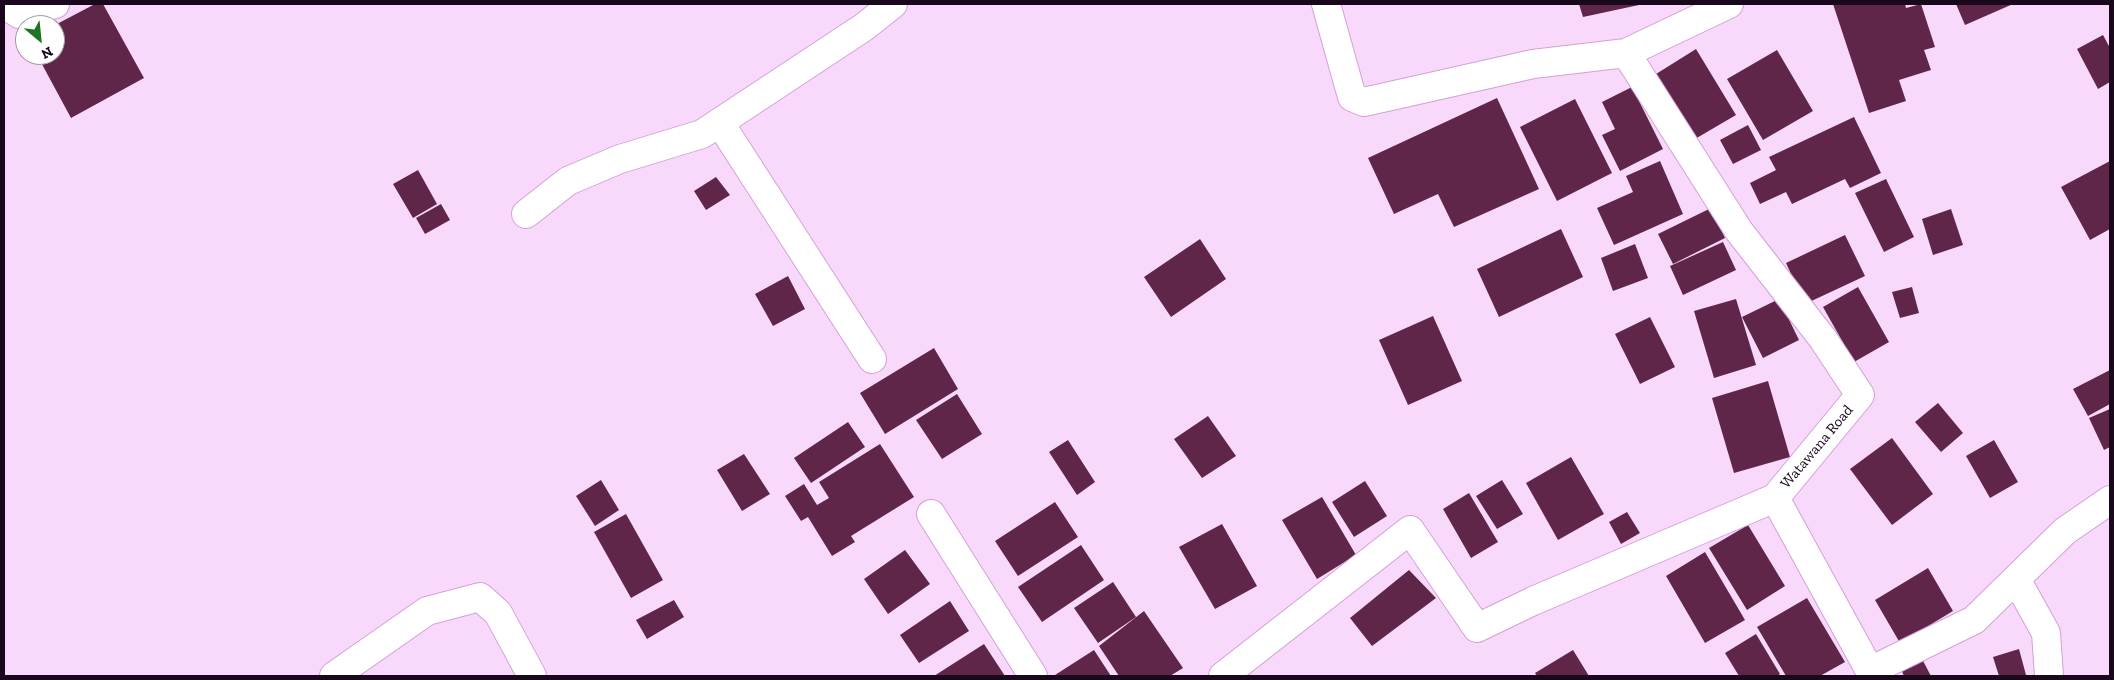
<!DOCTYPE html>
<html>
<head>
<meta charset="utf-8">
<style>
	body { margin:0 }
	#map { position:relative; width:2114px; height:680px; overflow:hidden; background:#f9d9fb; font-family:"Zilla Slab",serif }
	canvas { display:block }
	.frame { position:absolute; inset:0; border:5px solid #19071b; pointer-events:none }
	.north { position:absolute; left:15px; top:15px; width:50px; height:50px; box-sizing:border-box; background:#fff; border:1px solid #a39ca4; border-radius:50%; rotate:152deg; font-size:14px; font-weight:700; line-height:20px; text-align:center; color:#19071b }
	.north::after { content:''; display:block; margin:auto; width:18px; height:22px; background:#1b7522; clip-path:polygon(50% 0,100% 100%,50% 72%,0 100%) }
</style>
</head>
<body>
<div id="map">
<canvas width="2114" height="680"></canvas>
<div class="frame"></div>
<div class="north">N</div>
</div>
<script>
const ctx = document.querySelector('canvas').getContext('2d');
ctx.lineJoin = 'round';
function fill(path, color) { ctx.fillStyle = color; ctx.fill(path, 'evenodd'); }
const toPath = rows => new Path2D(rows.map(r => 'M' + r).join(''));
function stroke(path, color, width, dash) { ctx.strokeStyle = color; ctx.lineWidth = width; ctx.lineCap = dash ? 'butt' : 'round'; ctx.setLineDash(dash || []); ctx.stroke(path); }
function write(font, color, halo, rows, align = 'center') {
  ctx.font = font + ' "Zilla Slab",serif'; ctx.lineWidth = 5; ctx.setLineDash([]); ctx.textBaseline = 'middle'; ctx.strokeStyle = halo; ctx.fillStyle = color; for (const [text, x, y, turn = 0] of rows) {
    ctx.save(); ctx.translate(x, y); ctx.rotate((+turn || 0) * Math.PI / 180); ctx.textAlign = isNaN(turn) ? turn : align; if (halo) ctx.strokeText(text, 0, 0); ctx.fillText(text, 0, 0); ctx.restore();
  }
}
fill(toPath([
	[95,4,103,4,144,78,71,118,37,55,55,55,55,25],
	[1579,4,1639,4,1639,5,1583,17],
	[1833,4,1905,4,1906,8,1921,4,1935,47,1924,50,1931,70,1899,80,1906,101,1869,113],
	[1956,4,2013,4,1965,25],
	[2103,35,2110,48,2110,82,2098,89,2077,49],
	[1696,49,1736,115,1695,139,1656,74],
	[1777,50,1813,111,1763,140,1727,79],
	[1632,87,1663,149,1620,171,1602,135,1615,129,1602,102],
	[1497,98,1539,189,1454,227,1438,194,1394,214,1368,158],
	[1575,99,1612,173,1557,201,1520,127],
	[1854,117,1881,173,1850,188,1845,179,1792,204,1786,192,1760,204,1750,183,1776,170,1769,157],
	[1748,125,1761,150,1733,164,1720,140],
	[1660,161,1683,214,1614,245,1597,208,1633,192,1626,176],
	[2110,161,2110,229,2090,240,2061,187],
	[418,170,437,204,413,218,393,184],
	[716,177,730,195,706,210,694,191],
	[1886,179,1914,237,1884,252,1855,193],
	[441,204,450,220,425,234,416,218],
	[1711,208,1725,238,1673,264,1658,234],
	[1951,209,1963,245,1933,255,1922,219],
	[1561,229,1583,277,1499,317,1477,269],
	[1845,235,1865,276,1805,304,1786,263],
	[1200,239,1226,279,1171,317,1144,277],
	[1723,242,1736,270,1683,295,1670,266],
	[1635,244,1648,278,1613,291,1601,258],
	[788,276,805,309,773,326,755,294],
	[1858,287,1889,342,1854,362,1823,307],
	[1912,287,1919,313,1900,318,1892,292],
	[1736,299,1756,365,1714,378,1694,311],
	[1779,299,1799,340,1763,358,1742,317],
	[1433,316,1462,381,1408,405,1379,340],
	[1650,317,1675,367,1640,384,1615,334],
	[934,348,958,389,885,434,860,393],
	[2110,370,2110,404,2088,416,2073,389],
	[1768,381,1790,457,1734,473,1712,398],
	[957,394,982,434,942,459,916,420],
	[1938,403,1963,433,1941,452,1915,422],
	[2110,409,2110,447,2104,450,2089,418],
	[1208,416,1236,456,1202,478,1174,439],
	[848,422,865,447,811,483,794,458],
	[1892,438,1933,494,1892,525,1850,469],
	[1068,440,1095,482,1077,495,1049,452],
	[1994,440,2018,482,1990,498,1966,456],
	[880,444,914,497,851,536,855,542,832,556,808,517,801,521,785,496,804,484,817,505,829,498,819,482],
	[744,454,770,494,742,511,717,470],
	[1571,457,1604,514,1558,540,1526,483],
	[601,480,619,510,595,526,576,496],
	[1502,480,1523,514,1497,529,1476,496],
	[1365,481,1387,516,1354,537,1332,502],
	[1469,493,1498,542,1471,558,1443,509],
	[1322,497,1356,555,1317,579,1282,520],
	[1055,502,1078,537,1018,576,995,541],
	[1627,512,1640,533,1621,544,1609,522],
	[626,514,663,580,631,598,594,532],
	[1222,524,1257,586,1215,609,1179,547],
	[1748,525,1785,586,1747,610,1709,548],
	[1081,545,1104,580,1042,622,1018,587],
	[905,550,930,584,888,614,864,579],
	[1705,552,1745,620,1705,643,1666,576],
	[1928,568,1953,611,1900,643,1875,600],
	[1409,570,1436,598,1372,646,1350,618],
	[1113,582,1136,617,1098,643,1074,608],
	[1807,598,1845,662,1820,676,1786,676,1757,627],
	[674,600,684,617,647,639,636,620],
	[950,601,969,631,919,663,900,635],
	[1144,611,1183,668,1170,676,1119,676,1099,646],
	[1756,634,1780,674,1777,676,1739,676,1725,653],
	[984,644,1005,676,934,676],
	[2019,649,2026,675,1999,676,1993,657],
	[1094,650,1111,676,1056,676,1055,675],
	[1573,650,1589,676,1537,676,1535,673],
	[1922,659,1931,676,1904,676,1901,669]
]), '#5f264a');
const minor = toPath([
	[4,4,19,14,55,4],
	[1326,4,1352,97,1364,102,1533,64,1626,53],
	[1729,4,1626,53,1739,231,1823,339,1860,395,1775,498,1870,671,1974,620,2065,531,2110,500],
	[720,123,872,359],
	[526,214,568,181,620,159,702,134,864,27,893,4],
	[931,514,1033,676],
	[2016,579,2046,633,2049,676],
	[334,676,427,611,480,597,498,613,532,676],
	[1223,676,1410,530,1477,628,1533,601,1775,498]
]);
stroke(minor, '#d3a0d7', 30);
stroke(minor, '#fff', 28);
write('15px', '#19071b', '#fff', [
	["Watawana Road",1817,447,-50]
]);
</script>
</body>
</html>
